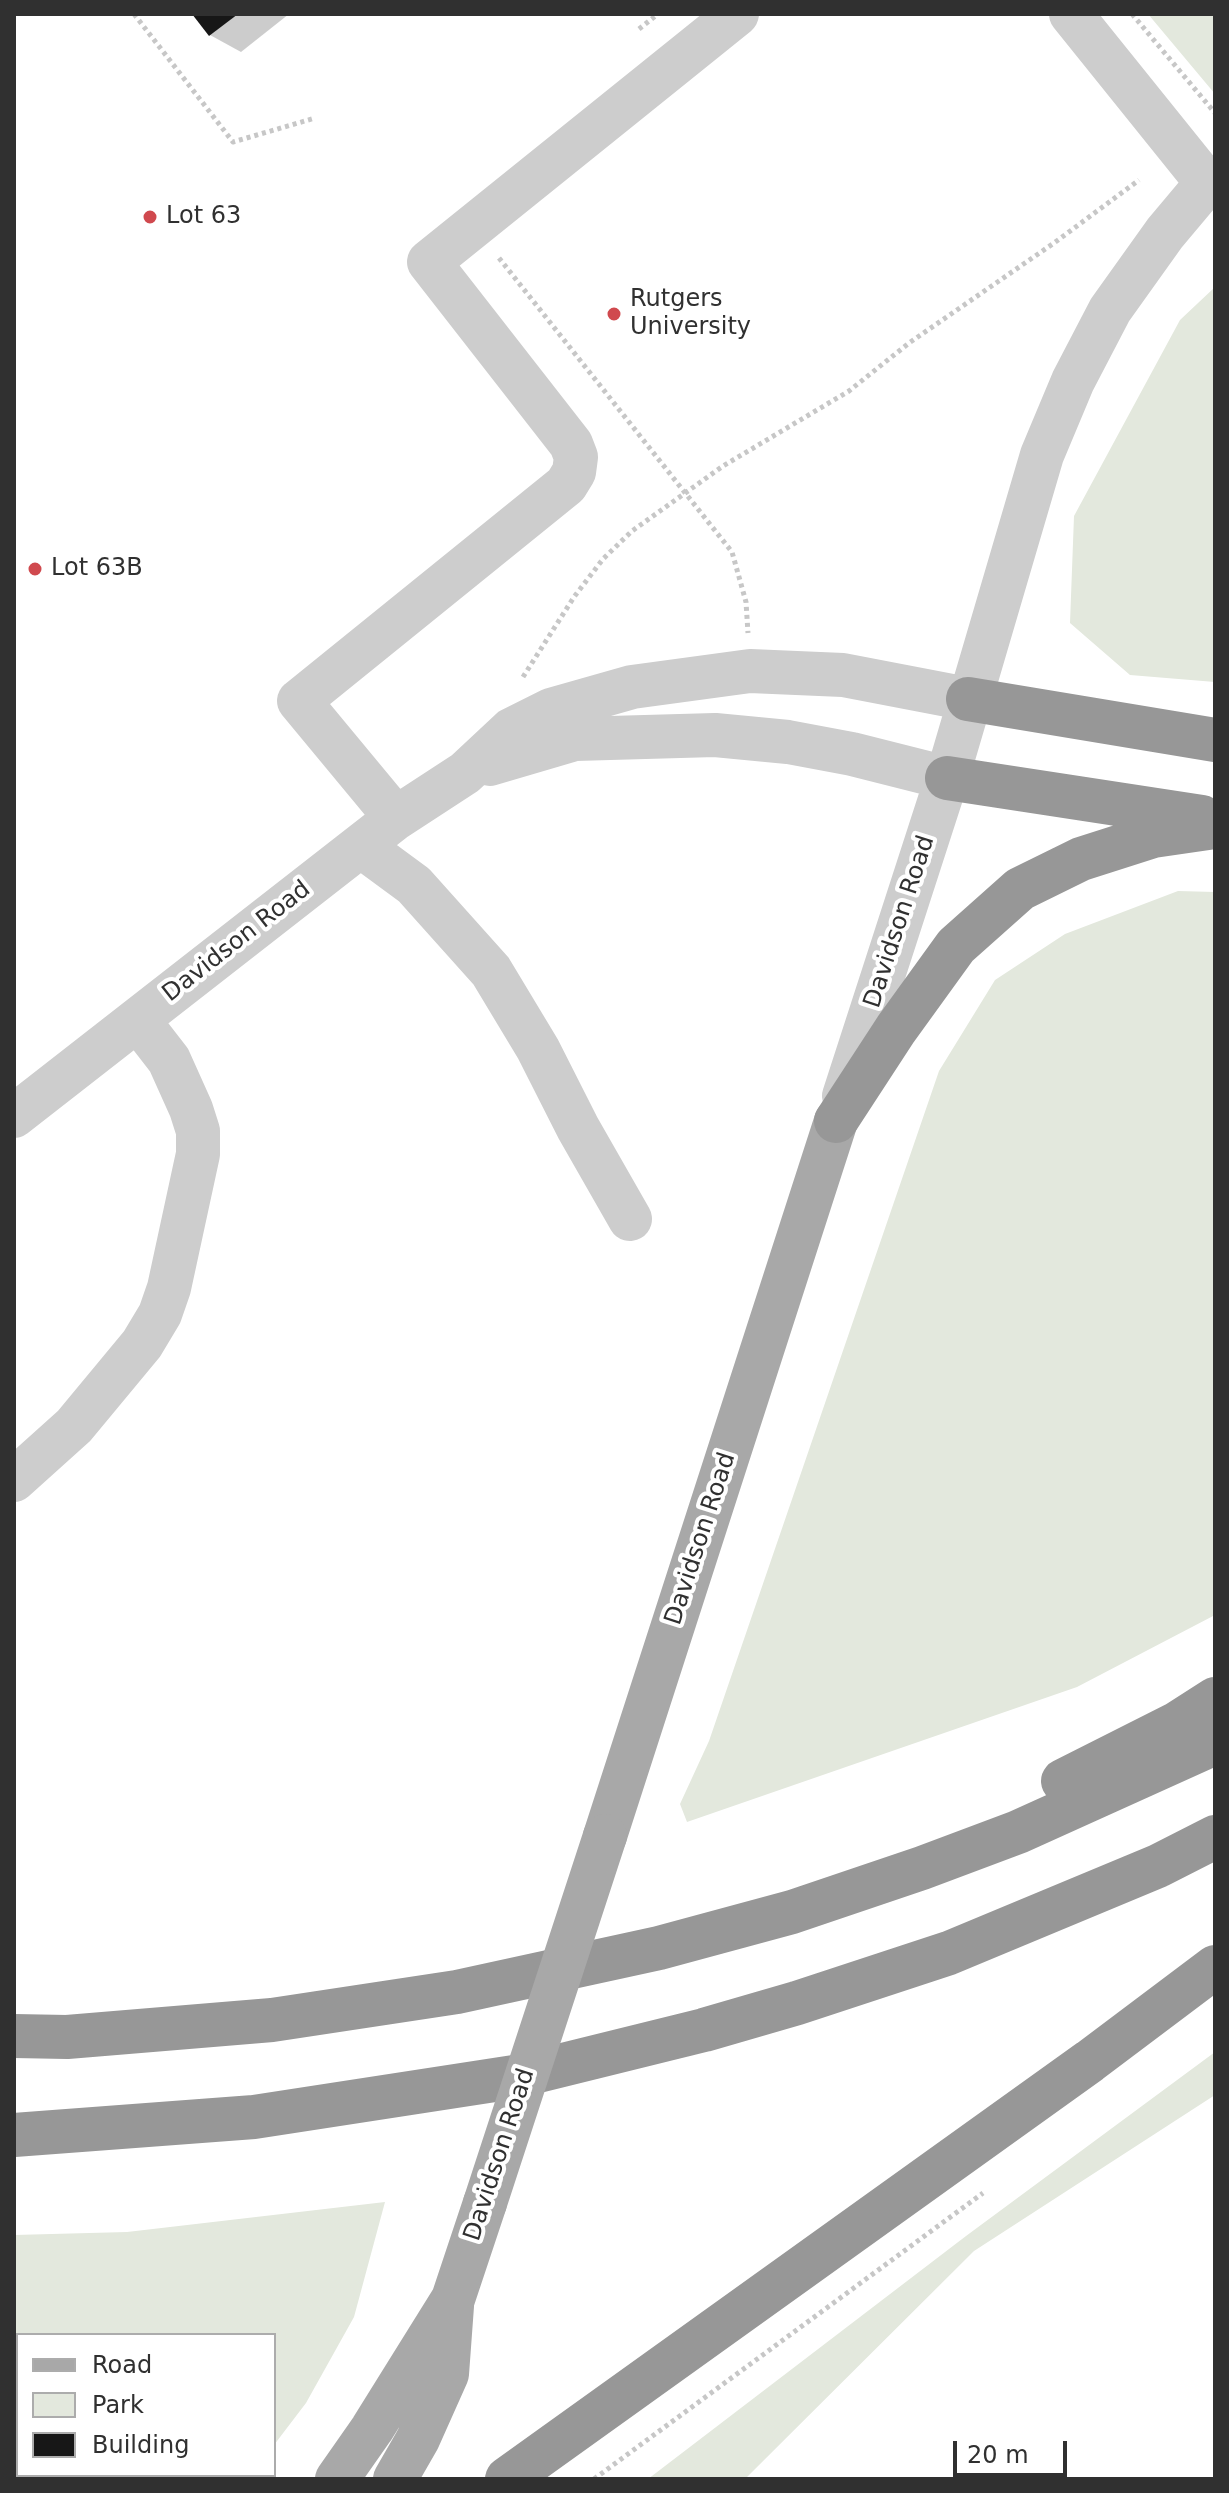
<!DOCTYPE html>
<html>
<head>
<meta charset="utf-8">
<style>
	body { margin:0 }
	#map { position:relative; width:1229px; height:2493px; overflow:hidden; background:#fff; font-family:"DejaVu Sans",sans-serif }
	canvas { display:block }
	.frame { position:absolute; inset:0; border:16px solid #303030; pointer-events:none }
	.legend { position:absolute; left:16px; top:2333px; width:260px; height:144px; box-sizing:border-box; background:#fff; border:2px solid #acacac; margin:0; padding:10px 14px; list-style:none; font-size:24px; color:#303030 }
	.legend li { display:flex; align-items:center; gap:16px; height:40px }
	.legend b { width:40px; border:2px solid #acacac }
	.scale { position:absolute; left:953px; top:2441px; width:114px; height:36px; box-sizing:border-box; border:4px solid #303030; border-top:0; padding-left:10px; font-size:24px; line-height:28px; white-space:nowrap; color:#303030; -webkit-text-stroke:6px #fff; paint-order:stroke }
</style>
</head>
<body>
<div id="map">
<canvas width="1229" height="2493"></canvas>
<div class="frame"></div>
<ul class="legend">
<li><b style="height:10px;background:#a8a8a8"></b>Road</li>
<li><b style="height:22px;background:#e3e8dd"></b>Park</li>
<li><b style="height:22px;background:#171717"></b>Building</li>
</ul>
<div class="scale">20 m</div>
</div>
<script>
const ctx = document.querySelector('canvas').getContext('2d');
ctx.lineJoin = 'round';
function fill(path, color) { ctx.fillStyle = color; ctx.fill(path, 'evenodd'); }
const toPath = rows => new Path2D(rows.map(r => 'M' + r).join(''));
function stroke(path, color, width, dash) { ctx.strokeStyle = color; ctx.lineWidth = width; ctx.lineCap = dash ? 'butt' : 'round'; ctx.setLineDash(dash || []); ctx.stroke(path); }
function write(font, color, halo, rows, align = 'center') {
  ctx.font = font + ' "DejaVu Sans",sans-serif'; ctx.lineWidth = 8; ctx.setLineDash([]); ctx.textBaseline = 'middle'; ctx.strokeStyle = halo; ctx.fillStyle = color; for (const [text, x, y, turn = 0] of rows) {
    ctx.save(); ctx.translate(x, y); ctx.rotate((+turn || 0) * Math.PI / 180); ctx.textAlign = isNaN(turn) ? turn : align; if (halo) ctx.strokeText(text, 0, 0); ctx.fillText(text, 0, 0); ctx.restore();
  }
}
fill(toPath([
	[1148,14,1215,14,1215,94],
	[1215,287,1215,682,1130,675,1070,623,1074,516,1180,320],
	[1178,891,1215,892,1215,1615,1077,1687,687,1822,680,1804,709,1741,939,1071,995,980,1065,934],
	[1215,2052,1215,2095,974,2251,745,2479,648,2479,966,2236],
	[385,2202,354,2317,306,2403,274,2445,274,2335,18,2335,18,2475,251,2475,248,2479,14,2479,14,2235,127,2232]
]), '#e3e8dd');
fill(toPath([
	[194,14,289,14,241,52,210,35]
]), '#0003');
fill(toPath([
	[192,14,238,14,209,36]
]), '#171717');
stroke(toPath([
	[134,14,233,142,315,118],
	[1132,14,1215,113],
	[639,29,658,14],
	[499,258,732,552,746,602,748,633],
	[523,677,574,597,603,559,632,531,723,466,849,391,909,343,1054,243,1139,180],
	[594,2479,983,2193]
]), '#c7c7c7', 5, [4, 4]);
stroke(toPath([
	[1071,14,1207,183],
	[490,764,575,739,715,735,788,742,852,754,947,778],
	[396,818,299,701,566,485,574,472,576,457,571,444,429,262,737,14],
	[361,846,414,885,491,971,538,1049,578,1128,630,1219],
	[844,1096,947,778,1042,455,1073,381,1110,310,1165,233,1207,183,1215,177],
	[14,1116,396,818,465,773,511,730,551,710,632,687,750,671,843,675,968,699],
	[14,1480,74,1426,142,1344,160,1314,169,1288,198,1154,198,1131,191,1109,169,1060,138,1020]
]), '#cdcdcd', 44);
stroke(toPath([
	[605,1836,836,1121],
	[337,2479,372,2429,453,2299,485,2203],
	[395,2479,418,2439,447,2374,452,2306]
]), '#a8a8a8', 44);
stroke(toPath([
	[968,699,1215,740],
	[947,778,1202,817],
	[836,1121,896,1029,956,946,1020,889,1081,859,1153,836,1215,827],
	[1063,1781,1176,1724,1215,1699],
	[14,2036,67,2037,272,2020,457,1992,659,1948,792,1912,922,1868,1018,1832,1215,1743],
	[14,2135,254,2117,514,2077,704,2030,797,2003,949,1953,1158,1866,1215,1837],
	[507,2479,1090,2061,1215,1967]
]), '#979797', 44);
stroke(toPath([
	[485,2203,605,1836]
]), '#a8a8a8', 44);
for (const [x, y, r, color] of [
	[150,217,8,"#d0494e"],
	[614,314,8,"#d0494e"],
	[35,569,8,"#d0494e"]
]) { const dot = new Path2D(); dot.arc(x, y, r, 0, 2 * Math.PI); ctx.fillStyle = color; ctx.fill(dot); stroke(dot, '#fff', 3); }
write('24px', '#303030', '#fff', [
	["Lot 63",166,217],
	["Rutgers",630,300],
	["University",630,328],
	["Lot 63B",51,569]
], 'left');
write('24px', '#303030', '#fff', [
	["Davidson Road",900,922,-72],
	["Davidson Road",237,942,-38],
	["Davidson Road",701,1539,-72],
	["Davidson Road",500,2155,-72]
]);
</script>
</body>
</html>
